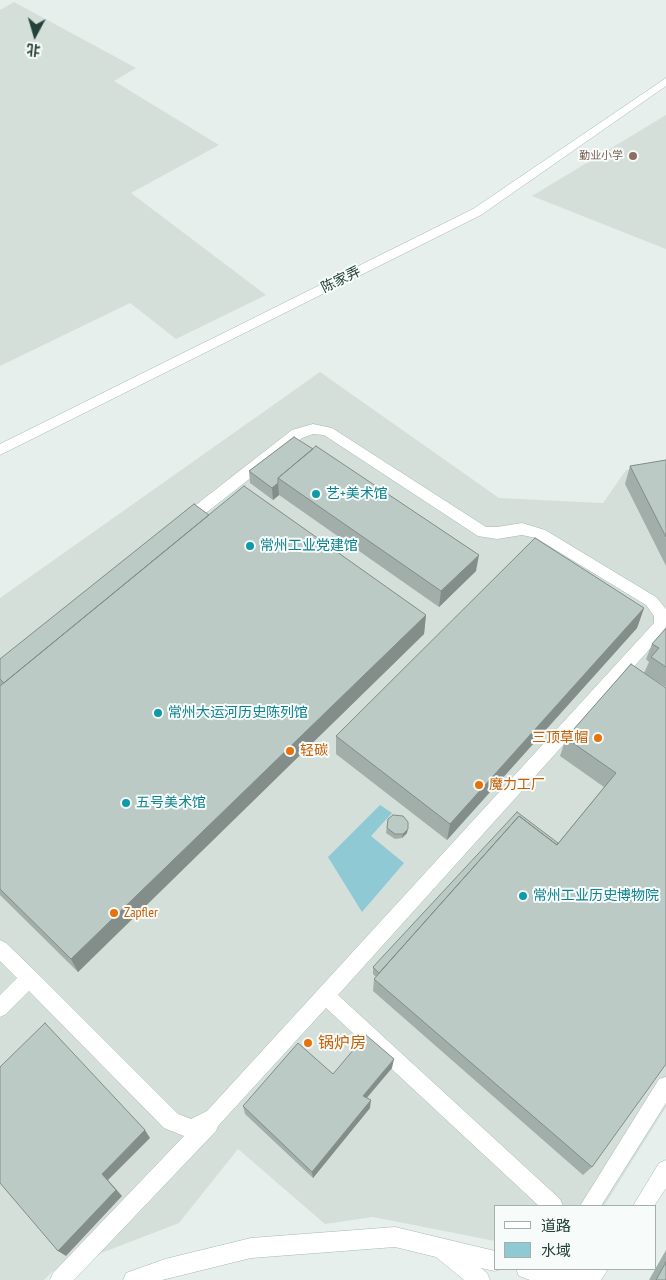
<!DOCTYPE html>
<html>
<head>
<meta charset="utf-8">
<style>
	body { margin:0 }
	#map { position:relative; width:666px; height:1280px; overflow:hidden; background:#e6efeb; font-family:"PT Sans Narrow","Noto Sans SC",sans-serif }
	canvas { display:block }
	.legend { position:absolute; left:494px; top:1205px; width:162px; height:65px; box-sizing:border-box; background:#f7fbf9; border:1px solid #a3b1ad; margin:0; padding:6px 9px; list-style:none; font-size:15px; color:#24423a }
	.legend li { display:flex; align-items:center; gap:10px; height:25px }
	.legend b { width:25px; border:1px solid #a3b1ad }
	.north { position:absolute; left:10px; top:10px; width:50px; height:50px; -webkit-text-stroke:4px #f7fbf9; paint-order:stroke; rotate:186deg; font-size:14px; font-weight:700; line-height:20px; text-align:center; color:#24423a }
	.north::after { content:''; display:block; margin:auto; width:18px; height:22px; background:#24423a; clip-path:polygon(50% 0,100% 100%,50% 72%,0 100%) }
</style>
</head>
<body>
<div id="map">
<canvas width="666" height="1280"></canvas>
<ul class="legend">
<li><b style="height:6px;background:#fff"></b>道路</li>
<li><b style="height:14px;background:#8ec9d4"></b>水域</li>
</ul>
<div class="north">北</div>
</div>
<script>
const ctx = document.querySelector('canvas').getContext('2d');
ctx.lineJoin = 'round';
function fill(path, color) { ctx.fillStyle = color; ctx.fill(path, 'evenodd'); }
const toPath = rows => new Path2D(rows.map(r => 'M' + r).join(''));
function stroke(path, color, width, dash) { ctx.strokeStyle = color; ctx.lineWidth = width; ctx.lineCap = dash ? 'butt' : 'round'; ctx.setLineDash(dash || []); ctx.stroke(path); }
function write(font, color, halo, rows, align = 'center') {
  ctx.font = font + ' "PT Sans Narrow","Noto Sans SC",sans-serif'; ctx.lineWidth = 4; ctx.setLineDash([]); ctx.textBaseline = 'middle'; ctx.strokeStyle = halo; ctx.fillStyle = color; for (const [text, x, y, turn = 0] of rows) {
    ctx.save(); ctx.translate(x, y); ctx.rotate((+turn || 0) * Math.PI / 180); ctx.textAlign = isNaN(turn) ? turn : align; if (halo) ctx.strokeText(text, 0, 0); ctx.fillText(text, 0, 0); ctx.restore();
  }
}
fill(toPath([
	[14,2,136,68,114,81,219,145,131,193,266,295,176,339,130,303,0,366,0,10],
	[666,115,666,249,532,196],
	[320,372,499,498,603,503,626,470,666,466,666,1107,604,1206,495,1206,495,1241,373,1217,325,1224,238,1149,179,1223,52,1272,44,1280,0,1280,0,598]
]), '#d4dfda');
fill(toPath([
	[380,805,392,813,371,836,404,863,362,912,328,857]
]), '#8ec9d4');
const lane = toPath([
	[313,424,332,428,486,527,497,527,522,523,545,530,656,597,666,609,666,631,338,995,560,1199,563,1206,539,1206,326,1008,218,1126,216,1131,74,1280,50,1280,53,1273,184,1136,164,1128,29,991,6,1014,0,1017,0,995,17,978,0,961,0,940,6,943,36,972,178,1114,191,1119,207,1111,654,623,654,616,646,605,536,538,522,535,497,539,478,536,324,435,313,434,302,438,189,526,184,528,179,526,177,522,179,518,292,430,313,424],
	[666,1077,666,1103,601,1206,580,1206,659,1079,666,1077]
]);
const street = toPath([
	[666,78,666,86,481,215,0,455,0,444,473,209,666,78],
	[666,1160,666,1188,654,1206,633,1206,659,1163,666,1160],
	[395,1227,495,1251,495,1269,501,1269,495,1271,481,1268,487,1273,490,1280,464,1280,436,1257,395,1247,251,1258,162,1280,123,1280,126,1273,165,1259,251,1238,395,1227],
	[516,1269,608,1269,601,1280,530,1280,519,1276,516,1269]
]);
stroke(lane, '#a8b8b2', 1);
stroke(street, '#a8b8b2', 1);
fill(lane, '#fff');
fill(street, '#fff');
fill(toPath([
	[294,437,476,571,439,607,279,495,273,500,250,483,249,471],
	[666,460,666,566,625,484,630,466],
	[209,515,426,615,424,634,78,972,0,895,0,659],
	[644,608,637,628,447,840,336,754,336,736],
	[666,628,666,687,644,673,649,662,646,659,652,644],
	[631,664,592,1167,583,1175,373,991,374,979,376,977,373,974,373,967,558,843,604,787,560,756,566,738],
	[388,819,407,833,402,838,395,839,386,833],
	[392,1068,367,1098,370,1108,313,1178,245,1114,243,1106,333,1074],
	[666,1250,666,1280,649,1280]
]), '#a1aea9');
fill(toPath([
	[278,483,279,495,273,500,272,488],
	[479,555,476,571,439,607,441,591],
	[644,608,637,628,447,840,450,824],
	[426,615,424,634,78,972,71,959],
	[408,829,407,833,402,838,403,834],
	[394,1059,392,1068,362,1103,363,1096],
	[371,1100,370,1108,313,1178,312,1172],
	[145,1130,150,1138,108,1180,122,1196,66,1256,58,1251,102,1174]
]), '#838d89');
const building = toPath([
	[294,437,313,449,278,478,278,483,272,488,249,471,294,437],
	[316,446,479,555,441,591,278,478,316,446],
	[666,460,666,537,630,466,666,460],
	[244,486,426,615,71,959,0,889,0,686,244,486],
	[194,504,209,515,4,683,0,679,0,659,194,504],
	[535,538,644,608,450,824,336,736,535,538],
	[666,628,666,667,651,657,659,648,652,644,666,628],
	[631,664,666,688,666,1064,592,1167,374,979,519,816,557,845,616,773,566,738,631,664],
	[517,812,558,843,557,845,519,816,379,973,373,967,517,812],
	[393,815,403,816,408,822,408,829,403,834,395,834,387,828,388,819,393,815],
	[45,1023,145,1130,102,1174,116,1190,58,1251,0,1183,0,1067,45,1023],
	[366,1035,394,1059,363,1096,371,1100,312,1172,243,1106,298,1043,333,1074,366,1035],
	[666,1262,666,1280,656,1280,666,1262]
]);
fill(building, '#bbcac4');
stroke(building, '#838d89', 1);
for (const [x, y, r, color] of [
	[633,156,5,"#8d6e63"],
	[316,494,5,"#0f9aa8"],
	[250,546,5,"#0f9aa8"],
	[158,713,5,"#0f9aa8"],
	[598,738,5,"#e8710a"],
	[290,751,5,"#e8710a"],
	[479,785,5,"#e8710a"],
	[126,803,5,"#0f9aa8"],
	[523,896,5,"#0f9aa8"],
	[114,913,5,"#e8710a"],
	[308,1043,5,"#e8710a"]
]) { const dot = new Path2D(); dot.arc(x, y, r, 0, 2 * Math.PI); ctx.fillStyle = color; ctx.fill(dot); stroke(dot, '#f7fbf9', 2); }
write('11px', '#785e54', '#f7fbf9', [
	["勤业小学",623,156]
], 'right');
write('14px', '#24423a', '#f7fbf9', [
	["陈家弄",341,280,-26]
]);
write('14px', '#0d838f', '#f7fbf9', [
	["艺+美术馆",326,494],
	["常州工业党建馆",260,546],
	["常州大运河历史陈列馆",168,713],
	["五号美术馆",136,803],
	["常州工业历史博物院",533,896]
], 'left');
write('14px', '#c56008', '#f7fbf9', [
	["三顶草帽",588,738,"right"],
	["轻碳",300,751],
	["魔力工厂",489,785],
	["Zapfler",124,913]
], 'left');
write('16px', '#c56008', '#f7fbf9', [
	["锅炉房",318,1043]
], 'left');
</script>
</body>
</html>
